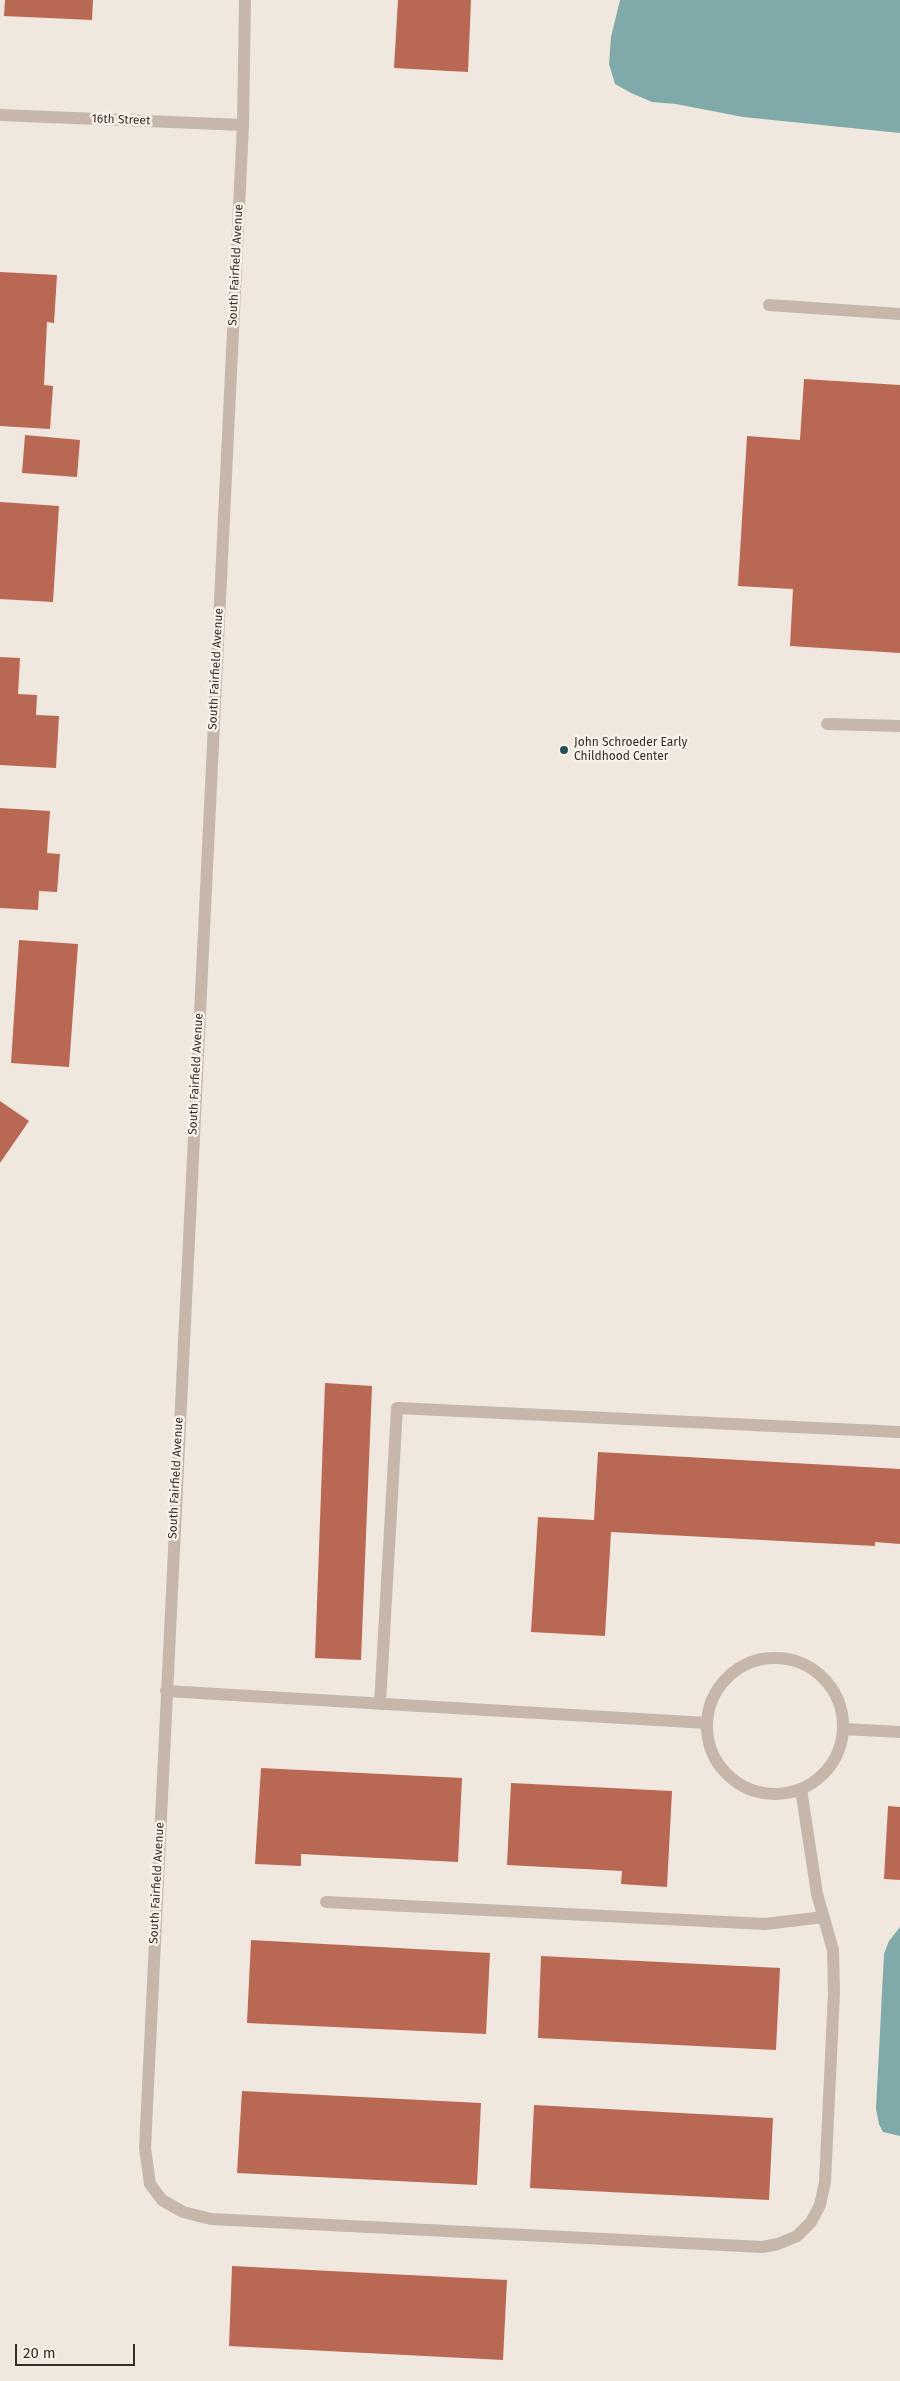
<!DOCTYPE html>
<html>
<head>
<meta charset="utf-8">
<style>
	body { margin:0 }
	#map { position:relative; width:900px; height:2381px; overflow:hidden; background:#f0e7de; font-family:"Fira Sans",sans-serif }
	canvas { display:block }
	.scale { position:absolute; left:15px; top:2344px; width:120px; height:22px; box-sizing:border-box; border:2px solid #352d2a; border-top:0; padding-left:6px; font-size:15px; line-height:18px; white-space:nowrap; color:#352d2a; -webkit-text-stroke:4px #f8f1ea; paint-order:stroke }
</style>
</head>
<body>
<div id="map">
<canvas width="900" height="2381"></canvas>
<div class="scale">20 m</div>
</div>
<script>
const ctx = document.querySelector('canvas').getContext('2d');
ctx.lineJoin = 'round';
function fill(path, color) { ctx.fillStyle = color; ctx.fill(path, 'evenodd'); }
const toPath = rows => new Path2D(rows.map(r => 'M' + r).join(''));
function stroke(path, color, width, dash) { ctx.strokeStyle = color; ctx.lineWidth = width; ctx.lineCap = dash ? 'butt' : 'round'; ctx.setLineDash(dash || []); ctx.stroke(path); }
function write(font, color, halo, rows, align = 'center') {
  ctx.font = font + ' "Fira Sans",sans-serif'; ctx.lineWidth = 5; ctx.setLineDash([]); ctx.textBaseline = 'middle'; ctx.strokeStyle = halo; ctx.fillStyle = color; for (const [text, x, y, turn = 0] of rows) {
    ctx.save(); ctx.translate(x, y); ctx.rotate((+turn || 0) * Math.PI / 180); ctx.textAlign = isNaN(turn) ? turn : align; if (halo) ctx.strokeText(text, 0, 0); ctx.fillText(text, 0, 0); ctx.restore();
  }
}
fill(toPath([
	[620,0,900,0,900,133,743,117,676,104,652,102,631,93,615,84,609,64,611,37],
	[900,1927,900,2136,883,2132,879,2124,876,2109,884,1954,889,1941]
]), '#80aaaa');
fill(toPath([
	[5,0,93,0,92,20,4,16],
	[398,0,471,0,468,72,394,68],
	[0,272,57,275,54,323,47,322,44,385,53,386,50,429,0,426],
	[804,379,900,385,900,653,790,646,793,589,738,586,747,436,800,440],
	[25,435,80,440,77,477,22,473],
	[0,502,59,506,53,602,0,599],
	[0,657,20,658,18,694,37,695,36,715,59,716,56,768,0,765],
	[0,808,50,811,47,853,60,854,57,892,39,891,38,910,0,908],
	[19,940,78,944,69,1067,11,1063],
	[0,1101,29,1121,0,1163],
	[325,1383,372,1386,361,1660,315,1658],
	[598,1452,900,1469,900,1544,875,1542,875,1546,611,1532,605,1636,531,1632,538,1517,594,1520],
	[261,1768,462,1778,458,1862,301,1854,301,1866,255,1864],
	[511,1783,672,1791,667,1887,621,1884,622,1871,507,1865],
	[888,1806,900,1807,900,1880,884,1879],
	[251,1940,490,1953,486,2034,247,2023],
	[541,1956,780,1968,776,2050,538,2038],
	[242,2091,481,2103,477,2185,237,2173],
	[534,2105,773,2118,769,2200,530,2188],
	[232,2266,507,2280,503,2360,229,2346]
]), '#b96853');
stroke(toPath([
	[245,0,243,125,145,2148,150,2184,162,2200,183,2212,211,2219,762,2247,778,2244,797,2236,811,2222,820,2205,825,2182,834,1993,833,1950,817,1894,801,1789],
	[0,115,243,125],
	[769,305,900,314],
	[827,724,900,726],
	'707 1726a68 68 0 1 1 136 0a68 68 0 1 1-136 0Z',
	[166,1691,707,1723],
	[380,1704,397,1408,900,1432],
	[844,1729,900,1732],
	[326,1902,765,1924,824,1917]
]), '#c7b7ab', 12);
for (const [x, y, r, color] of [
	[564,750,5,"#235153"]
]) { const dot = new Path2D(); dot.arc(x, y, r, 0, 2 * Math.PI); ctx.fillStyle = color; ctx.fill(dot); stroke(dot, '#f8f1ea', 2); }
write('12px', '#352d2a', '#f8f1ea', [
	["16th Street",121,120,2],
	["South Fairfield Avenue",236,265,-87],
	["South Fairfield Avenue",216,669,-87],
	["South Fairfield Avenue",196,1074,-87],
	["South Fairfield Avenue",176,1478,-87],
	["South Fairfield Avenue",157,1883,-87]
]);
write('12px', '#352d2a', '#f8f1ea', [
	["John Schroeder Early",574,743],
	["Childhood Center",574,757]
], 'left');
</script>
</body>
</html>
